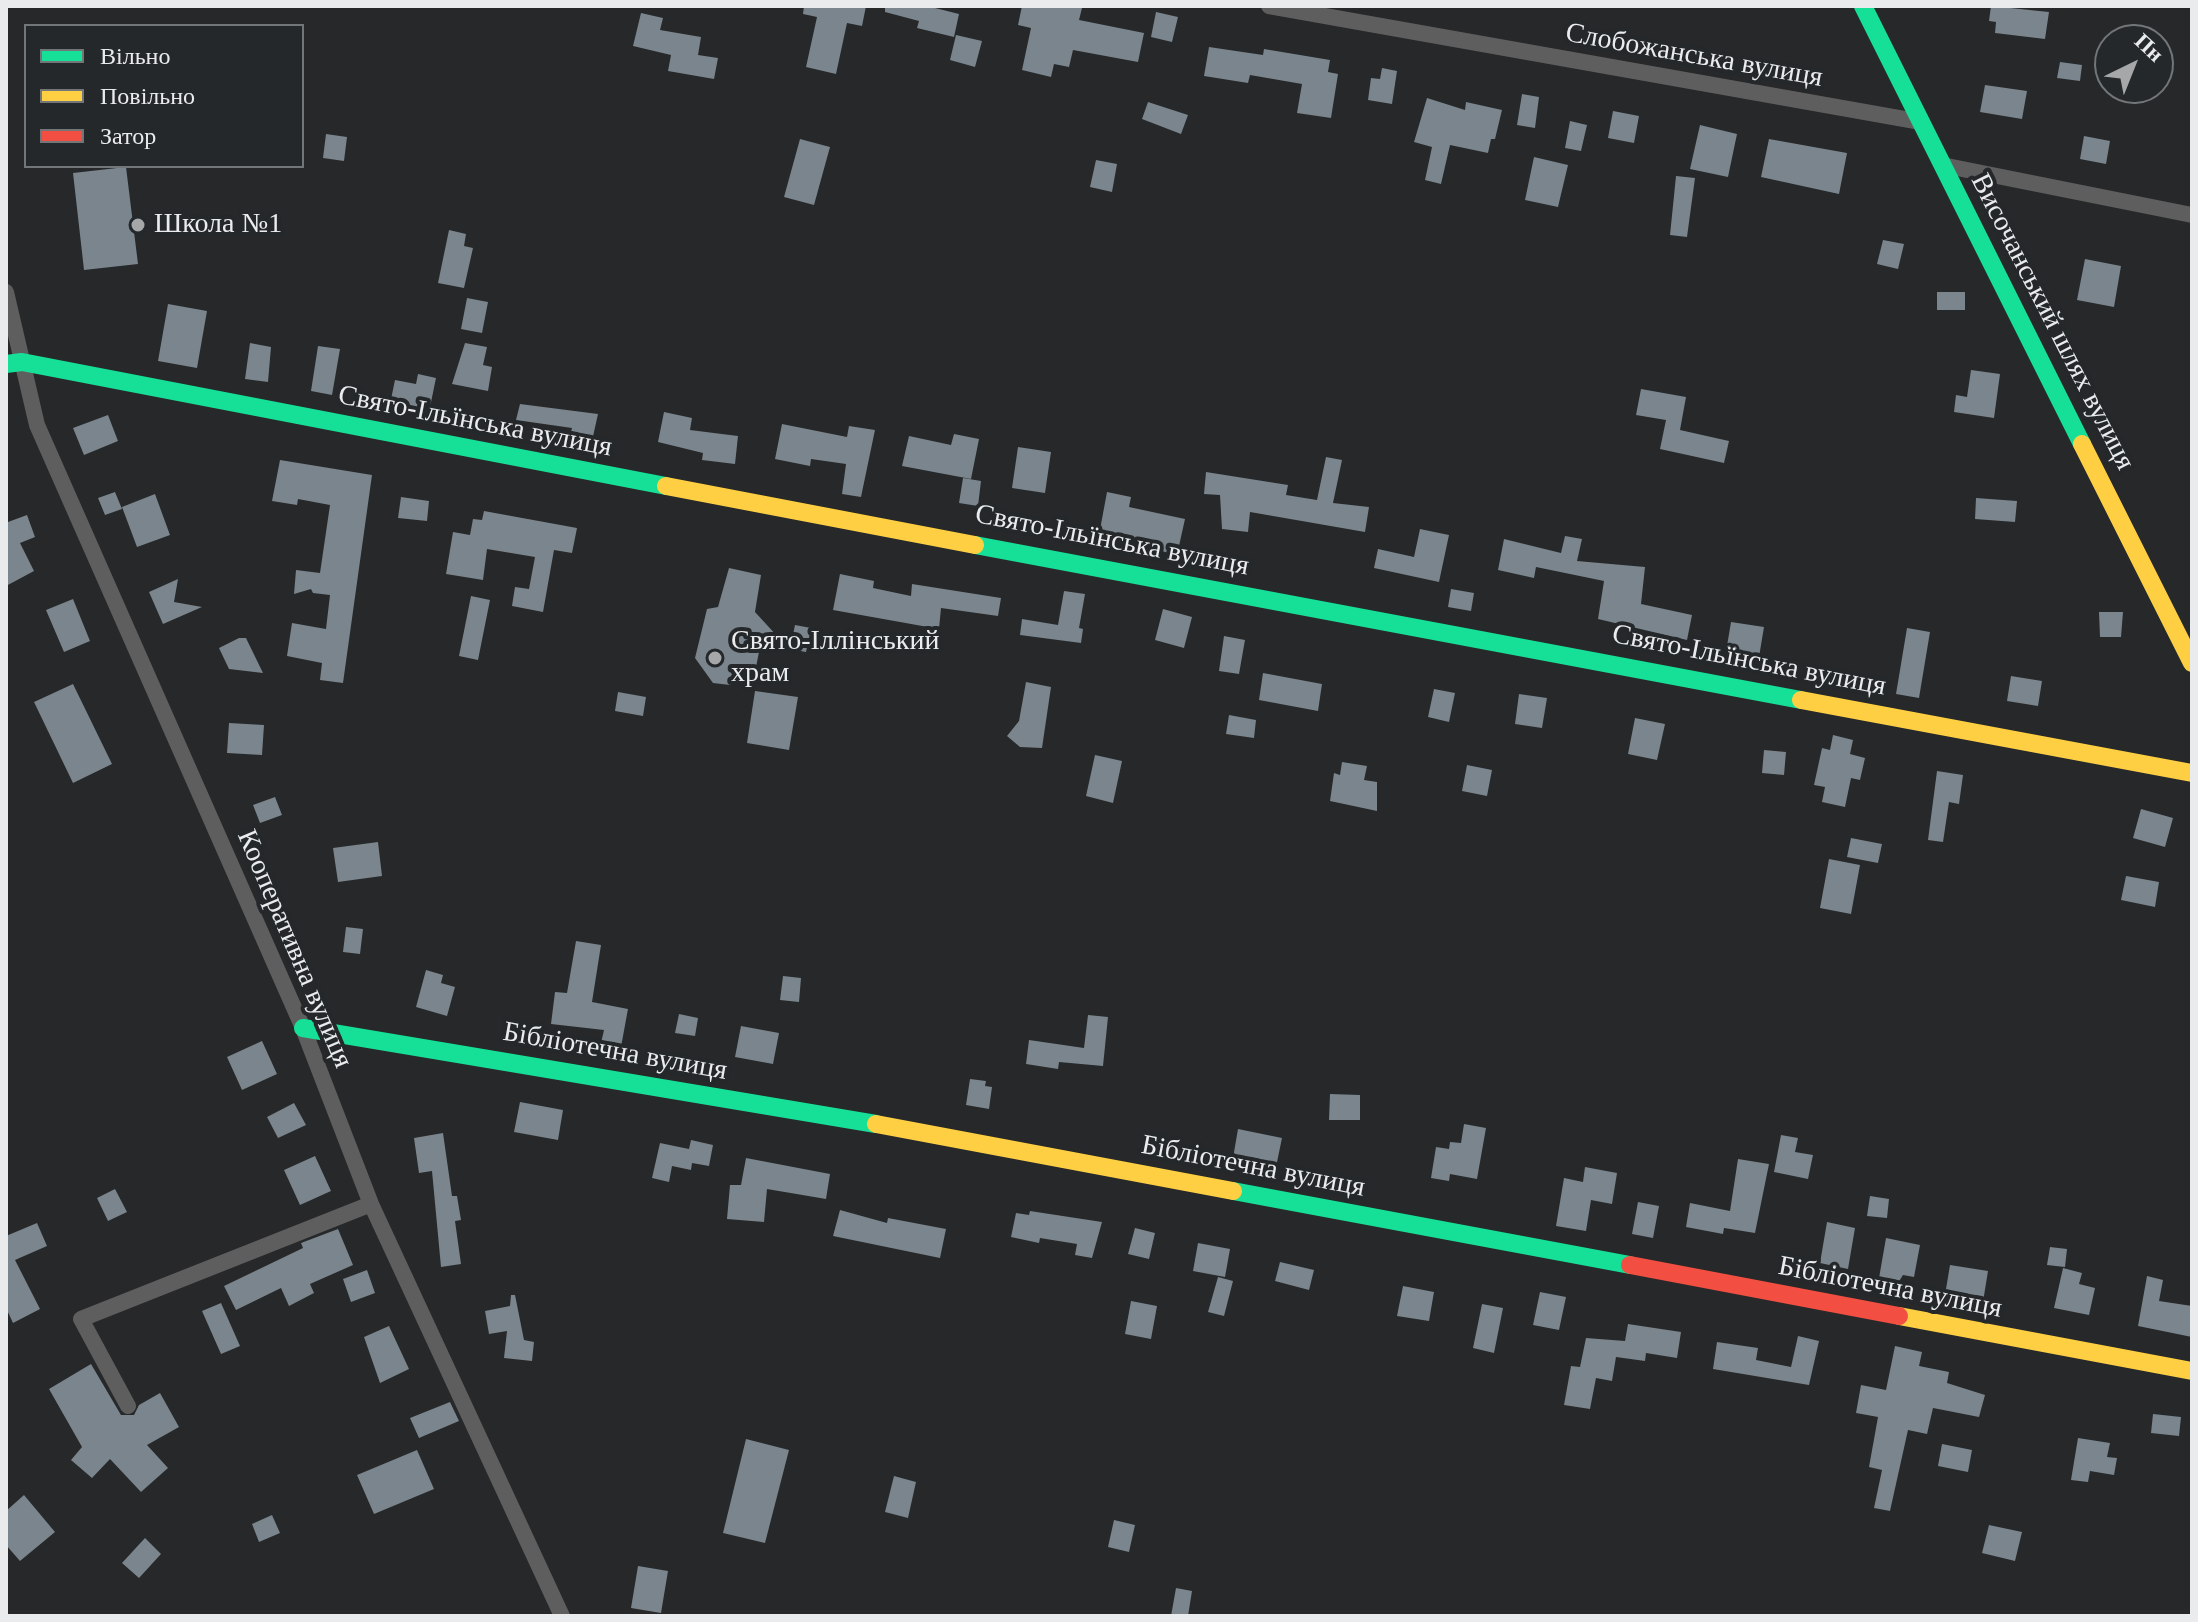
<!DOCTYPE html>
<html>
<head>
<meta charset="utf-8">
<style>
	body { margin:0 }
	#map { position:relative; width:2198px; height:1622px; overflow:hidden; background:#262829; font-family:"Times New Roman",serif }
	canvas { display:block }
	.frame { position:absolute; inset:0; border:8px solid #e9ebec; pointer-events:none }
	.legend { position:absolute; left:24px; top:24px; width:280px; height:144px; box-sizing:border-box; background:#25282a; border:2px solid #737678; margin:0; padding:10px 14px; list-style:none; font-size:24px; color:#e9ebec }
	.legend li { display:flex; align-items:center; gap:16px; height:40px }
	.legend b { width:40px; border:2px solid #737678 }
	.north { position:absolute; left:2094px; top:24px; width:80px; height:80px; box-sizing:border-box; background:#25282a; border:2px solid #737678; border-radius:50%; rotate:43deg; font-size:22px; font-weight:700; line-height:32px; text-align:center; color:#e9ebec }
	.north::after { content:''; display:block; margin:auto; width:28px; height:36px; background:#a5a7a8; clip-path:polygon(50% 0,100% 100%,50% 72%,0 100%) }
</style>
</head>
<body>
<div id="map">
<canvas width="2198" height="1622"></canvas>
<div class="frame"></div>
<ul class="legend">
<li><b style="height:10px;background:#16e098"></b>Вільно</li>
<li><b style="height:10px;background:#ffcf43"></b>Повільно</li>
<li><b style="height:10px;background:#f24e42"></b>Затор</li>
</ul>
<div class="north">Пн</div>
</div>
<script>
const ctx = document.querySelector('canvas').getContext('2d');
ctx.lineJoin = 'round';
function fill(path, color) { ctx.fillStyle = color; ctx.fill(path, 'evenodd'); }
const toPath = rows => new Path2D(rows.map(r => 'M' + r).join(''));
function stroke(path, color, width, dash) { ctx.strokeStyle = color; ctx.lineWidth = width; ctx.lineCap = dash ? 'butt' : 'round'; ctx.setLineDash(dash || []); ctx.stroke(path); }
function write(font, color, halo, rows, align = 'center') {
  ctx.font = font + ' "Times New Roman",serif'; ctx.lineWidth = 8; ctx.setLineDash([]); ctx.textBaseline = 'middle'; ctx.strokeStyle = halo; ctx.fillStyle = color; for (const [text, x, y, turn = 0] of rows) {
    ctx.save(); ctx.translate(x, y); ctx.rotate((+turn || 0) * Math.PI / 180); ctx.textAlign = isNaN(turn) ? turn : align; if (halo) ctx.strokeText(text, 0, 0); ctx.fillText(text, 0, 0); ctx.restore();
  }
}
fill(toPath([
	[804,6,866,6,862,26,847,23,836,74,806,67,817,17,803,14],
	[885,6,927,6,959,14,954,37,917,28,919,21,885,12],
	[1022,6,1071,6,1082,8,1079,20,1144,33,1138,62,1073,50,1069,67,1054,64,1051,77,1022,70,1031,28,1018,25],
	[1991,6,2049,12,2045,39,1995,33,1996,22,1989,21],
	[1156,12,1178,17,1172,42,1151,37],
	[641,13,663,18,660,30,701,37,698,55,718,58,714,79,668,71,671,55,633,46],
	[956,35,982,41,975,67,950,60],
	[1209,47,1263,55,1264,49,1330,60,1328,72,1338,74,1331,118,1297,113,1302,84,1250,75,1248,83,1204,76],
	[2060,62,2082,65,2080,81,2057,78],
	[1382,68,1397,71,1392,104,1368,100,1371,78,1380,79],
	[1985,85,2027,91,2022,119,1980,112],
	[1522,94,1539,97,1535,128,1517,125],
	[1427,98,1465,110,1466,102,1502,110,1495,139,1491,139,1488,153,1450,145,1441,184,1425,180,1432,147,1414,142],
	[1148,102,1188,115,1181,134,1142,119],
	[1613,111,1639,116,1634,143,1608,138],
	[1570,121,1587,125,1581,151,1565,148],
	[1700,125,1737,134,1728,177,1690,169],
	[326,134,347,137,344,161,323,158],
	[2084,136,2110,141,2106,164,2080,159],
	[800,139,830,147,814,205,784,197],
	[1769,139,1847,153,1839,194,1761,177],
	[1534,157,1568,165,1558,207,1525,200],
	[1096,160,1117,164,1112,192,1090,187],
	[126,167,138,264,84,270,73,173],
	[1676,176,1695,178,1687,237,1670,235],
	[449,230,466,234,464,246,473,248,464,288,438,283],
	[1883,240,1904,244,1898,269,1877,264],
	[2085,259,2121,266,2114,307,2077,300],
	[1937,292,1965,292,1965,310,1937,310],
	[467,298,488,302,482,333,461,329],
	[168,304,207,311,197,368,158,361],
	[250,343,271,347,268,382,245,379],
	[465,343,487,347,483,365,492,367,488,391,452,384],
	[318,346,340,349,332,395,311,391],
	[1971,370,2000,374,1994,418,1954,412,1956,395,1967,397],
	[418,374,436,378,429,412,390,404,395,380,416,384],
	[1641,389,1686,397,1680,430,1729,441,1724,463,1660,449,1666,420,1636,415],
	[520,404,598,414,592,441,570,436,572,428,516,420],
	[664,412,692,418,690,430,738,436,735,464,702,460,703,453,658,442],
	[108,415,118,441,84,455,73,428],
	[782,424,847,437,849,426,875,430,861,497,842,494,846,464,811,459,810,466,775,459],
	[954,434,979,439,971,479,902,466,909,436,951,445],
	[1018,447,1051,452,1045,493,1012,488],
	[1326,457,1342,460,1333,503,1369,507,1365,532,1250,512,1248,532,1222,529,1220,495,1204,494,1206,472,1288,485,1286,495,1317,500],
	[280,460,372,475,343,683,320,680,322,663,287,656,292,623,326,629,330,595,313,593,311,589,294,594,296,570,320,573,330,505,298,499,297,505,272,501],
	[963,478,981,481,978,506,959,503],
	[115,492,122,509,105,515,98,498],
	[1107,492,1131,497,1129,507,1185,519,1177,555,1099,535],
	[155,494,170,535,137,547,122,507],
	[401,497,429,501,427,521,398,518],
	[1976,498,2017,501,2015,522,1975,519],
	[484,511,577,528,572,553,554,550,543,612,512,606,515,587,529,589,535,557,487,549,483,580,446,574,453,532,470,535,473,519,482,520],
	[27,515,35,537,20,543,34,571,6,586,6,518,8,522],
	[1420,529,1449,535,1439,582,1374,568,1378,549,1414,557],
	[1565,536,1582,539,1577,561,1645,567,1641,604,1692,615,1687,640,1598,619,1604,581,1536,567,1534,578,1498,570,1504,539,1561,553],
	[729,568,761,575,755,612,789,649,761,642,755,672,730,685,713,683,695,658,707,609,718,607],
	[840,574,874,581,873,588,911,596,912,584,1001,598,998,616,941,608,939,629,833,610],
	[178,579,174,602,202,607,163,624,149,592],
	[1451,589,1474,593,1471,611,1448,607],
	[1064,591,1085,594,1079,628,1083,629,1081,643,1020,635,1022,619,1058,625],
	[471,596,490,600,478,660,459,656],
	[73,599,90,641,64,652,46,610],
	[1163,609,1192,617,1184,648,1155,640],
	[2099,612,2123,612,2121,637,2100,637],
	[1731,622,1764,627,1759,657,1726,652],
	[795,625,811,628,806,652,790,649],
	[1907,628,1930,632,1919,698,1896,694],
	[1224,636,1245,640,1239,674,1219,671],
	[239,638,246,638,263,673,229,669,219,648],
	[1263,673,1322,684,1318,711,1259,700],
	[2011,676,2042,681,2038,706,2007,701],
	[1026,682,1051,687,1042,748,1020,747,1007,736,1019,721],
	[73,684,112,764,73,783,34,702],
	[1434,689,1455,693,1449,722,1428,717],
	[755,691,798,697,789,750,747,743],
	[618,692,646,697,643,716,615,711],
	[1519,694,1547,698,1542,728,1515,724],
	[1229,715,1256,720,1254,738,1226,734],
	[1635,718,1665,724,1657,760,1628,754],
	[229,723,264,725,262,755,227,753],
	[1833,735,1853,740,1850,754,1865,758,1860,780,1851,778,1845,807,1822,802,1825,787,1814,785,1822,748,1830,750],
	[1764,750,1786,752,1784,775,1762,773],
	[1095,755,1122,761,1113,803,1086,796],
	[1342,762,1367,766,1364,780,1377,782,1377,811,1330,801,1334,773,1340,775],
	[1467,765,1492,770,1487,796,1462,791],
	[1937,771,1963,775,1959,804,1949,802,1943,842,1928,840],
	[275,797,282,815,260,823,253,805],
	[2141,809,2173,818,2165,847,2133,838],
	[1851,838,1882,844,1878,863,1847,857],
	[378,842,382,876,338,882,333,848],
	[1829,859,1860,865,1851,914,1820,908],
	[2126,876,2159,882,2155,907,2121,900],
	[346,927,363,929,360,954,343,952],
	[576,941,601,945,592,1002,628,1009,621,1047,601,1043,604,1030,551,1024,555,992,567,993],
	[426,970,443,975,441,983,455,987,447,1016,416,1007],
	[783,976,801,978,799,1002,780,1000],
	[679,1014,698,1018,695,1036,675,1033],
	[1088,1015,1108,1017,1103,1066,1059,1062,1058,1069,1026,1064,1029,1040,1084,1048],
	[741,1026,779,1033,773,1064,735,1057],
	[262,1041,277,1074,242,1090,227,1057],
	[970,1079,986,1081,985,1086,992,1087,989,1109,966,1105],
	[1330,1094,1360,1095,1360,1120,1329,1120],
	[520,1102,563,1110,558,1140,514,1132],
	[294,1103,306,1125,278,1138,267,1117],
	[1464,1124,1486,1128,1477,1179,1450,1174,1449,1181,1431,1178,1436,1147,1449,1149,1450,1142,1461,1143],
	[1238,1129,1282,1138,1276,1167,1233,1158],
	[443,1133,452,1196,457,1196,461,1220,455,1221,461,1264,441,1267,432,1171,419,1173,414,1138],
	[1781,1135,1798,1138,1795,1152,1813,1155,1808,1179,1774,1172],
	[691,1140,713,1145,709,1166,692,1163,691,1170,672,1166,669,1182,652,1178,660,1143,689,1149],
	[315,1156,331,1191,300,1205,284,1170],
	[746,1158,830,1174,826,1199,767,1189,764,1222,727,1219,730,1185,741,1185],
	[1738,1159,1769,1164,1755,1233,1724,1228,1723,1234,1686,1227,1690,1203,1730,1211],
	[1585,1167,1617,1173,1612,1204,1591,1200,1586,1231,1556,1226,1564,1178,1583,1182],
	[115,1189,127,1212,108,1221,97,1198],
	[1870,1196,1889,1199,1887,1218,1867,1216],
	[1638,1202,1659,1206,1653,1238,1632,1234],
	[840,1210,887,1223,888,1218,946,1229,940,1258,833,1236],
	[1030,1211,1102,1222,1092,1258,1075,1255,1077,1244,1040,1238,1039,1243,1011,1237,1016,1213,1029,1215],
	[1827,1222,1855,1228,1848,1269,1820,1263],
	[37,1223,47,1246,15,1260,40,1309,13,1323,6,1308,6,1236],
	[1135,1228,1155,1233,1149,1259,1128,1254],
	[338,1229,353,1265,310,1284,314,1293,289,1306,281,1288,236,1310,224,1286,303,1248,301,1243],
	[1886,1238,1920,1245,1914,1277,1903,1275,1898,1283,1879,1278],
	[1198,1243,1230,1249,1225,1277,1193,1271],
	[2050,1247,2067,1249,2065,1267,2047,1265],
	[1280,1262,1314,1270,1309,1290,1275,1281],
	[1950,1265,1988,1271,1983,1302,1945,1295],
	[2063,1268,2082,1273,2079,1284,2095,1288,2089,1315,2054,1308],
	[367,1270,375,1293,351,1302,343,1279],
	[2147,1276,2163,1280,2159,1301,2192,1306,2192,1337,2138,1326],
	[1218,1277,1233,1281,1224,1316,1208,1312],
	[1403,1286,1434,1292,1429,1321,1397,1316],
	[1540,1292,1566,1297,1559,1330,1533,1325],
	[511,1295,515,1295,524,1340,534,1342,532,1361,504,1358,507,1331,489,1334,485,1311,510,1306],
	[1131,1301,1157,1306,1151,1339,1125,1334],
	[221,1303,240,1346,221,1354,202,1311],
	[1482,1304,1503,1308,1494,1353,1473,1348],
	[1628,1324,1681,1332,1677,1358,1646,1353,1645,1361,1616,1357,1612,1381,1596,1378,1590,1409,1564,1405,1571,1366,1580,1367,1586,1338,1625,1341],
	[389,1326,409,1369,380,1383,364,1337],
	[1798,1336,1819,1341,1809,1385,1713,1369,1717,1342,1758,1348,1756,1360,1791,1367],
	[1895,1346,1922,1352,1919,1366,1949,1372,1947,1383,1985,1395,1979,1417,1933,1408,1927,1434,1908,1430,1890,1511,1874,1508,1882,1470,1869,1467,1878,1417,1856,1413,1861,1385,1886,1390],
	[91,1364,121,1415,134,1415,139,1405,160,1393,179,1427,147,1445,168,1468,141,1492,110,1459,92,1478,71,1460,82,1447,49,1389],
	[450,1402,459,1421,419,1438,410,1418],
	[2153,1414,2181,1417,2179,1436,2151,1433],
	[2078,1438,2110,1443,2107,1457,2117,1458,2114,1475,2090,1471,2088,1482,2071,1480],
	[746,1439,789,1450,765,1543,723,1533],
	[1942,1444,1972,1450,1968,1472,1938,1466],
	[417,1450,434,1489,374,1514,357,1475],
	[894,1476,916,1482,908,1518,885,1512],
	[24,1495,55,1532,20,1561,6,1545,6,1511],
	[272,1515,280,1533,259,1542,252,1524],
	[1114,1520,1135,1525,1129,1552,1108,1547],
	[1989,1525,2022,1532,2015,1561,1982,1553],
	[145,1538,161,1554,139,1578,122,1563],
	[638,1566,668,1571,661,1613,631,1608],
	[1176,1588,1192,1591,1188,1616,1171,1616]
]), '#7b858d');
stroke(toPath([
	[1269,6,1921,122],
	[1942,165,2192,215],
	[6,292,37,425,303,1028,371,1204,562,1616],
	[128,1406,81,1319,371,1204]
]), '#5f5e5f', 16);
stroke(toPath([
	[1863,6,2082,444],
	[6,364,22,362,666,486],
	[975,545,1801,700],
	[303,1028,876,1124],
	[1233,1191,1630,1265]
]), '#16e098', 18);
stroke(toPath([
	[2082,444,2192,663],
	[666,486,975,545],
	[1801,700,2192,773],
	[876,1124,1233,1191],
	[1899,1316,2192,1371]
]), '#ffcf43', 18);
stroke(toPath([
	[1630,1265,1899,1316]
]), '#f24e42', 18);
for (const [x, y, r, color] of [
	[138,225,8,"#a5a7a8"],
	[715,658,8,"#a5a7a8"]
]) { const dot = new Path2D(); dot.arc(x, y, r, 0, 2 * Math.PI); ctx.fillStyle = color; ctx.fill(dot); stroke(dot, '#25282a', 3); }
write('28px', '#e9ebec', '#25282a', [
	["Слобожанська вулиця",1694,56,10],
	["Височанський шлях вулиця",2052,322,63],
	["Свято-Ільїнська вулиця",475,422,11],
	["Свято-Ільїнська вулиця",1112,541,11],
	["Свято-Ільїнська вулиця",1749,661,11],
	["Кооперативна вулиця",294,949,67],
	["Бібліотечна вулиця",615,1052,10],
	["Бібліотечна вулиця",1253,1167,11],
	["Бібліотечна вулиця",1890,1288,11]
]);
write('28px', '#e9ebec', '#25282a', [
	["Школа №1",154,225],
	["Свято-Іллінський",731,642],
	["храм",731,674]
], 'left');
</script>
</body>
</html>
